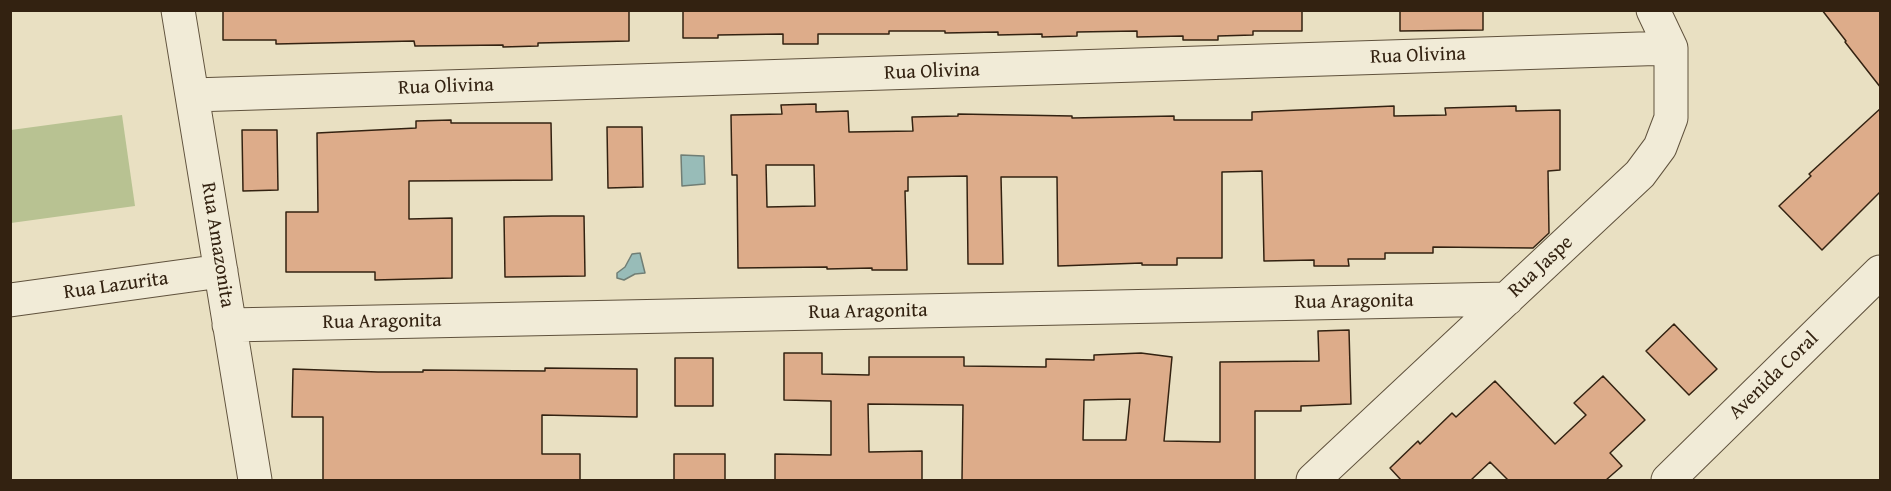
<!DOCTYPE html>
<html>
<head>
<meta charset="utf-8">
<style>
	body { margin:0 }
	#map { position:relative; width:1891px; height:491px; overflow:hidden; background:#e9e0c2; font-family:"Gentium Book Plus",serif }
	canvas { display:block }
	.frame { position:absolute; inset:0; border:12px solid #321; pointer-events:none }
</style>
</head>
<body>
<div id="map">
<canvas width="1891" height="491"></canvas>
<div class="frame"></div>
</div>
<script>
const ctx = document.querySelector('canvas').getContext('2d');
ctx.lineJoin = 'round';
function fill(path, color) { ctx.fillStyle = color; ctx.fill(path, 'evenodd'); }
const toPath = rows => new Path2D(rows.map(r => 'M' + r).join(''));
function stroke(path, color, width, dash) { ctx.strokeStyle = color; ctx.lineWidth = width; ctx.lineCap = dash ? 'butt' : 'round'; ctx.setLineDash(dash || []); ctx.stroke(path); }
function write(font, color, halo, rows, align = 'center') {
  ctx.font = font + ' "Gentium Book Plus",serif'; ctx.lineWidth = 4.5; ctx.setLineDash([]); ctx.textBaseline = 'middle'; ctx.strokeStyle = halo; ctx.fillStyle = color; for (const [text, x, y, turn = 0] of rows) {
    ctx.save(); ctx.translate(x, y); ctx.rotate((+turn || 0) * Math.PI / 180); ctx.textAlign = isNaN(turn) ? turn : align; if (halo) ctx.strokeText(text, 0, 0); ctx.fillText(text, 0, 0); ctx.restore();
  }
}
fill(toPath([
	[122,115,135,206,11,223,11,130]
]), '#b8c292');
const water = toPath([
	[681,155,704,156,705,184,682,186,681,155],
	[640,253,645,273,635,274,624,280,617,278,617,273,625,267,632,254,640,253]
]);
fill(water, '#98bcb8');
stroke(water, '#707e75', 1.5);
const building = toPath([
	[223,10,629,10,629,41,538,43,538,46,503,47,503,45,415,46,414,41,276,44,276,40,223,40,223,10],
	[683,10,1302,10,1302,31,1253,31,1253,35,1218,36,1218,40,1183,40,1183,36,1137,37,1137,31,1077,32,1077,36,1042,37,1042,34,998,35,998,32,945,33,945,31,889,31,889,34,818,34,818,44,783,44,783,34,718,35,718,38,683,38,683,10],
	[1400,10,1483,10,1483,30,1400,31,1400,10],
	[1822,10,1881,10,1881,88,1845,42,1846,41,1822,10],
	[816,104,816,112,848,111,849,132,913,131,912,117,958,116,958,114,1072,116,1072,118,1174,116,1174,120,1252,120,1252,112,1394,106,1394,116,1446,115,1445,108,1516,106,1516,111,1560,110,1560,170,1548,171,1549,233,1533,248,1433,247,1433,253,1385,253,1385,259,1348,259,1349,266,1314,266,1314,260,1264,261,1262,171,1222,172,1222,258,1177,258,1177,265,1142,265,1142,263,1058,266,1057,177,1001,177,1003,264,968,264,967,176,908,177,908,191,905,191,907,270,872,270,872,268,827,269,827,267,738,268,737,175,732,175,731,115,782,114,781,105,816,104],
	[766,165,814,165,815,206,767,207,766,165],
	[1881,108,1881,191,1822,250,1779,206,1811,176,1809,174,1881,108],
	[451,120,451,123,551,123,552,180,409,181,409,219,452,218,452,278,375,280,375,272,286,272,286,212,318,212,317,133,416,128,416,121,451,120],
	[607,127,642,127,643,187,608,188,607,127],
	[242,130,277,130,278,190,243,191,242,130],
	[552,216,584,216,585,276,505,277,504,217,552,216],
	[1674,324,1717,369,1689,395,1646,351,1674,324],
	[1349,330,1351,404,1301,406,1301,411,1255,411,1255,480,962,480,963,405,868,404,869,452,922,451,922,480,775,480,775,454,831,455,831,401,784,400,784,353,822,353,822,374,869,375,869,357,964,357,964,366,1046,367,1046,359,1094,360,1094,355,1141,353,1172,357,1164,441,1220,442,1220,362,1319,361,1318,331,1349,330],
	[1130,399,1126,440,1083,440,1084,400,1130,399],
	[675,358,713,358,713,406,675,406,675,358],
	[545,368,637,369,637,417,542,415,542,454,580,454,580,480,323,480,323,417,292,417,293,369,378,372,423,372,423,370,545,371,545,368],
	[1603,376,1645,420,1610,453,1622,466,1606,480,1508,480,1490,462,1471,480,1401,480,1390,468,1418,441,1420,444,1452,413,1456,417,1495,381,1555,444,1586,415,1574,403,1603,376],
	[674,454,725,454,725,480,674,480,674,454]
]);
fill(building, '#ddac8a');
stroke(building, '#321', 1.5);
const minor = toPath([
	[178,10,255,480],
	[193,95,1671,48],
	[10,300,221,271],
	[229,325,1507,299],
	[1313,480,1640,174,1660,147,1671,118,1671,48,1653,10],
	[1668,480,1880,272]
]);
stroke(minor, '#60523d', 35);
stroke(minor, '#f1ebd7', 33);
write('20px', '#321', '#f1ebd7', [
	["Rua Olivina",1418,56,-2],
	["Rua Olivina",932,72,-2],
	["Rua Olivina",446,87,-2],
	["Rua Amazonita",217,245,81],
	["Rua Jaspe",1541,267,-43],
	["Rua Lazurita",116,286,-8],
	["Rua Aragonita",1354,302,-1],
	["Rua Aragonita",868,312,-1],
	["Rua Aragonita",382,322,-1],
	["Avenida Coral",1774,376,-44]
]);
</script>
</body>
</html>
